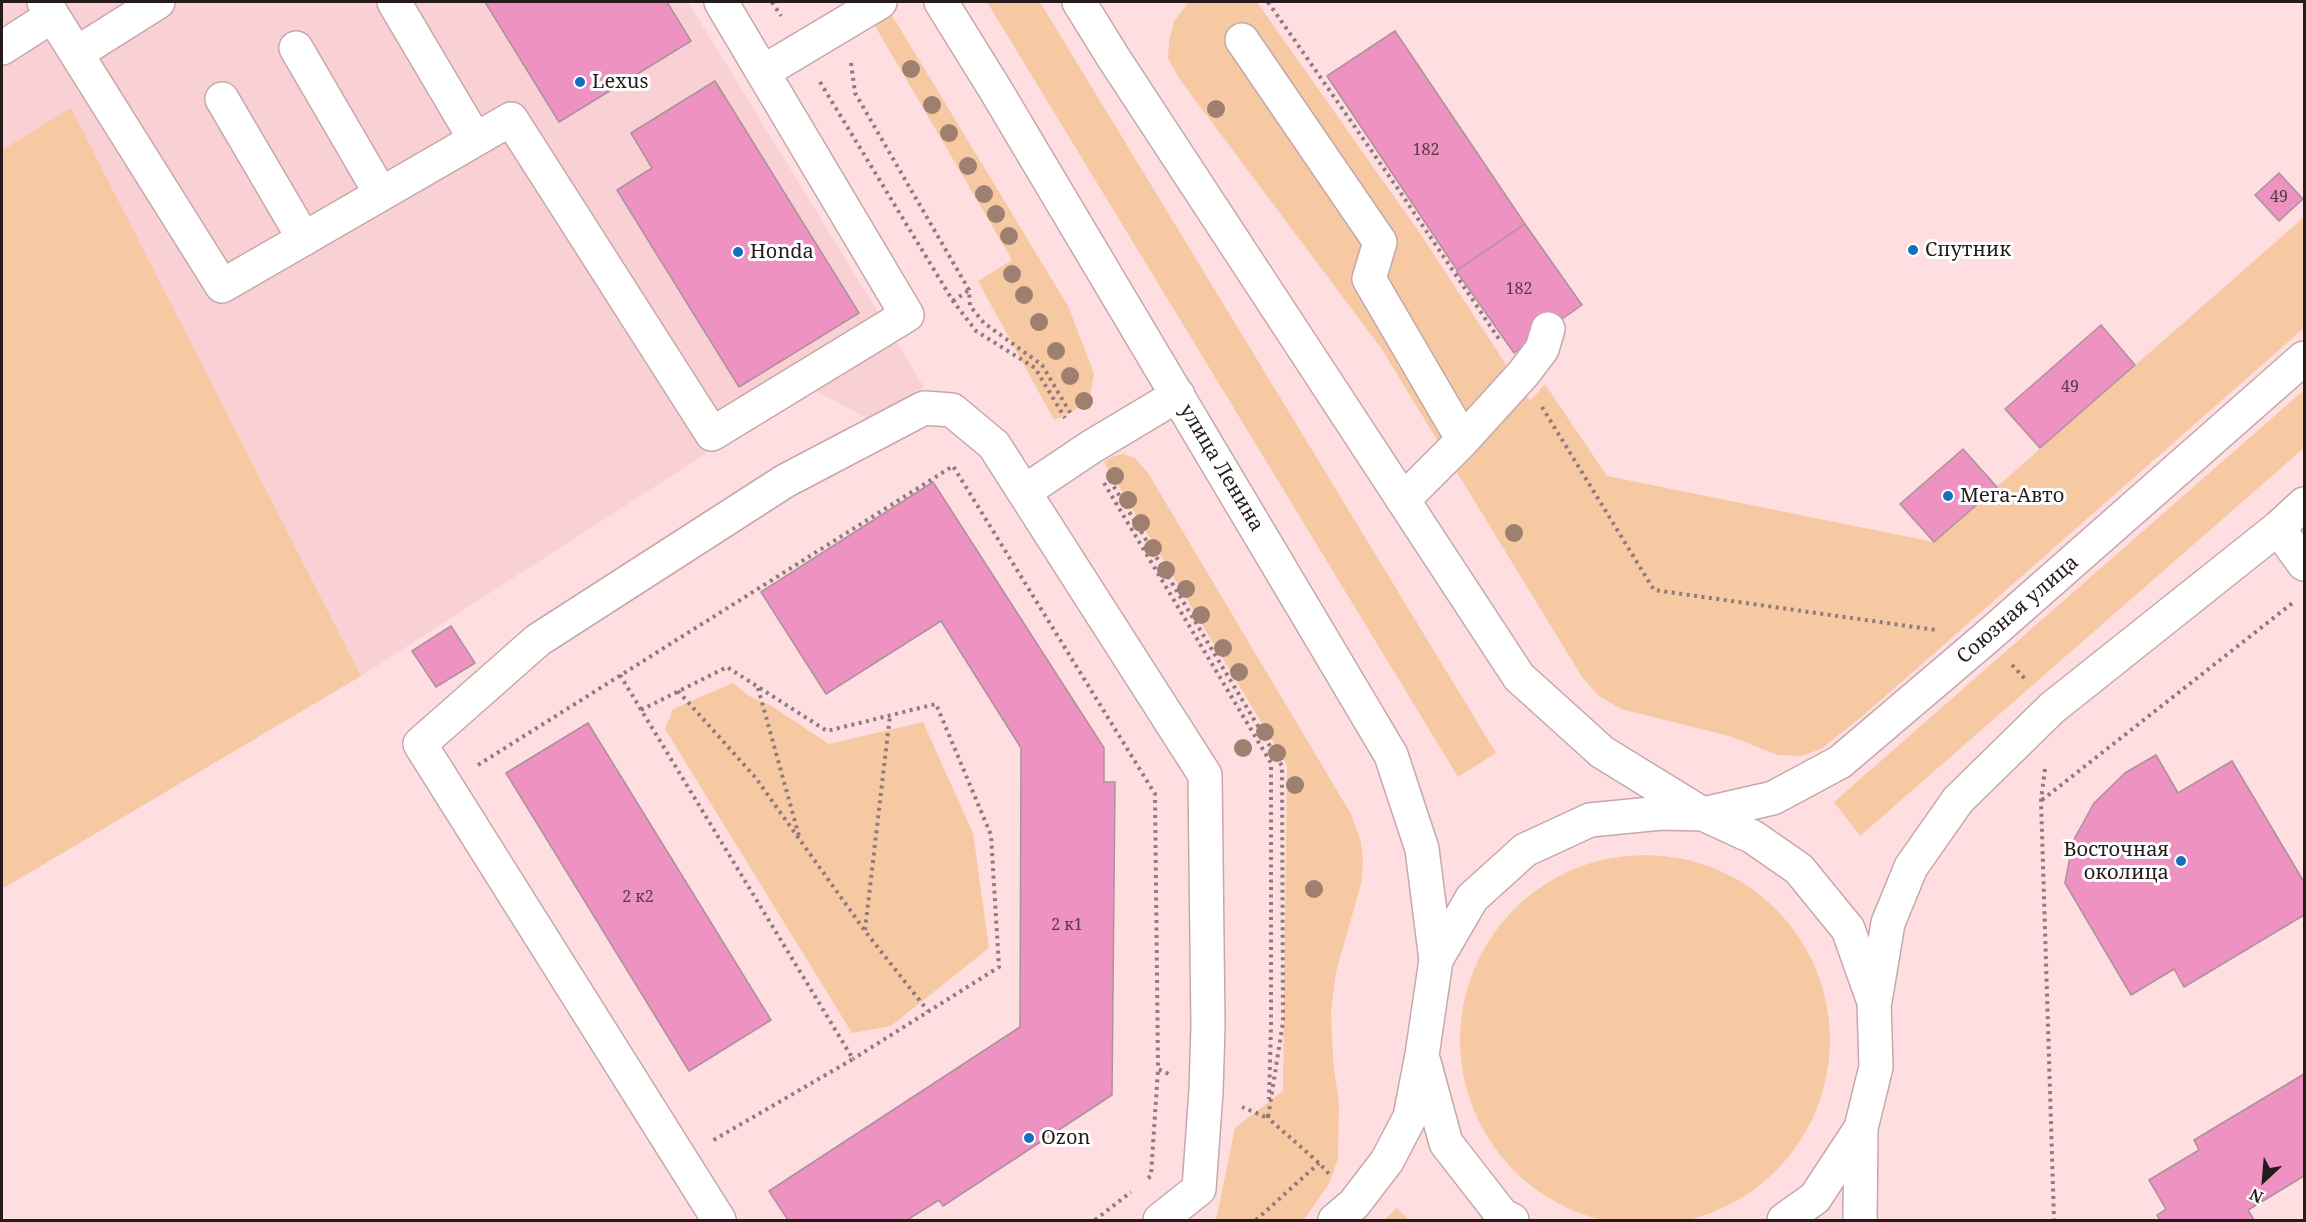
<!DOCTYPE html>
<html>
<head>
<meta charset="utf-8">
<style>
	body { margin:0 }
	#map { position:relative; width:2306px; height:1222px; overflow:hidden; background:#fedee0; font-family:"Noto Serif",serif }
	canvas { display:block }
	.frame { position:absolute; inset:0; border:3px solid #261b1c; pointer-events:none }
	.north { position:absolute; left:2234px; top:1150px; width:60px; height:60px; -webkit-text-stroke:4px #fff; paint-order:stroke; rotate:206deg; font-size:16px; font-weight:700; line-height:24px; text-align:center; color:#261b1c }
	.north::after { content:''; display:block; margin:auto; width:21px; height:27px; background:#261b1c; clip-path:polygon(50% 0,100% 100%,50% 72%,0 100%) }
</style>
</head>
<body>
<div id="map">
<canvas width="2306" height="1222"></canvas>
<div class="frame"></div>
<div class="north">N</div>
</div>
<script>
const ctx = document.querySelector('canvas').getContext('2d');
ctx.lineJoin = 'round';
function fill(path, color) { ctx.fillStyle = color; ctx.fill(path, 'evenodd'); }
const toPath = rows => new Path2D(rows.map(r => 'M' + r).join(''));
function stroke(path, color, width, dash) { ctx.strokeStyle = color; ctx.lineWidth = width; ctx.lineCap = dash ? 'butt' : 'round'; ctx.setLineDash(dash || []); ctx.stroke(path); }
function write(font, color, halo, rows, align = 'center') {
  ctx.font = font + ' "Noto Serif",serif'; ctx.lineWidth = 6; ctx.setLineDash([]); ctx.textBaseline = 'middle'; ctx.strokeStyle = halo; ctx.fillStyle = color; for (const [text, x, y, turn = 0] of rows) {
    ctx.save(); ctx.translate(x, y); ctx.rotate((+turn || 0) * Math.PI / 180); ctx.textAlign = isNaN(turn) ? turn : align; if (halo) ctx.strokeText(text, 0, 0); ctx.fillText(text, 0, 0); ctx.restore();
  }
}
fill(toPath([
	[2,2,688,2,924,387,869,419,816,391,744,429,361,676,71,109,2,150]
]), '#f9d0d3');
fill(toPath([
	[861,2,884,2,1068,306,1094,373,1090,396,1072,412,1054,420,978,281,1012,260],
	[987,2,1040,2,1496,753,1458,777],
	[1189,2,1257,2,1421,235,1530,401,1545,384,1607,476,1934,542,2304,217,2304,328,1865,714,1821,749,1801,756,1778,755,1729,736,1621,709,1599,696,1582,677,1381,348,1178,77,1168,58,1169,41,1174,21],
	[71,108,361,676,2,889,2,150],
	[2304,390,2304,448,1860,836,1834,802],
	[1123,454,1135,458,1148,473,1351,814,1361,842,1363,863,1361,884,1336,972,1331,1010,1333,1060,1339,1104,1338,1158,1330,1182,1304,1220,1216,1220,1235,1128,1283,1091,1287,765,1104,462,1112,457],
	[733,683,749,696,770,705,829,744,923,722,973,833,989,948,891,1026,852,1033,665,729,673,709],
	'1460 1040a185 185 0 1 1 370 0a185 185 0 1 1-370 0Z',
	[1397,1208,1409,1220,1384,1220]
]), '#f6c9a3');
const building = toPath([
	[485,2,667,2,691,41,559,122,485,2],
	[1395,31,1525,224,1457,270,1327,76,1395,31],
	[715,81,859,313,739,387,617,190,652,168,631,133,715,81],
	[2279,173,2303,199,2279,221,2255,195,2279,173],
	[1525,224,1582,305,1514,353,1457,272,1457,270,1525,224],
	[2101,325,2135,365,2040,448,2005,409,2101,325],
	[1963,449,1997,487,1934,542,1900,504,1963,449],
	[933,482,1104,748,1104,782,1115,782,1112,1095,943,1206,939,1200,907,1220,788,1220,769,1191,1020,1027,1021,748,941,621,826,694,761,592,933,482],
	[451,626,475,663,436,687,412,651,451,626],
	[588,723,771,1020,689,1071,506,773,588,723],
	[2156,755,2178,793,2232,761,2304,882,2304,915,2184,987,2174,969,2131,995,2065,883,2073,841,2094,803,2125,773,2156,755],
	[2304,1074,2304,1176,2248,1210,2254,1220,2160,1220,2157,1215,2166,1209,2149,1180,2199,1150,2194,1140,2304,1074]
]);
fill(building, '#ee93c1');
stroke(building, '#ac919d', 1.5);
const minor = toPath([
	[44,2,222,286,511,119,712,434,907,315,721,2],
	[394,2,475,139],
	[1242,40,1380,242,1369,279,1463,440],
	[2,48,52,16],
	[296,48,381,194],
	[77,53,158,2],
	[763,72,880,2],
	[222,99,304,239],
	[1024,492,1205,775,1208,1026,1206,1091,1199,1189,1160,1220],
	[1403,500,1463,440,1523,374,1542,349,1548,329],
	[2278,528,2304,564],
	[719,1220,420,744,538,640,785,481,924,408,952,410,994,445,1024,492,1091,447,1178,395]
]);
const major = toPath([
	[941,2,995,89,1391,755,1422,849,1436,960],
	[1079,2,1113,57,1519,677,1602,752,1701,813],
	[1703,814,1773,798,1840,762,1987,637,2304,358],
	[1875,1001,1888,923,1911,867,1958,800,2052,708,2278,528,2304,504],
	[1424,1062,1446,1143,1502,1215,1512,1220],
	[1335,1220,1354,1204,1387,1161,1410,1117,1422,1055,1436,960,1472,898,1525,850,1590,820,1661,813,1703,814,1753,837,1799,869,1848,929,1874,1002,1876,1067,1861,1128,1815,1198,1784,1220],
	[1860,1220,1861,1128]
]);
stroke(minor, '#c6a8aa', 36);
stroke(major, '#c6a8aa', 36);
stroke(toPath([
	[772,2,781,16],
	[1268,2,1396,186,1501,342],
	[851,63,855,93,969,290,970,306,984,323,1042,365,1071,414],
	[820,82,953,301,976,331,1035,368,1065,418],
	[953,301,969,290],
	[1542,407,1654,590,1936,630],
	[1110,480,1282,766,1283,1022,1268,1118,1242,1107],
	[1104,483,1271,763,1271,1025,1269,1099],
	[2012,665,2027,681],
	[620,675,853,1059,712,1141],
	[758,688,799,836],
	[678,691,755,777,865,931,928,1011],
	[641,710,727,667,827,731,936,704,991,835,999,967,853,1059],
	[478,765,953,466,1155,794,1158,1069,1169,1074],
	[2045,769,2041,800,2054,1220],
	[2042,800,2295,601],
	[865,930,890,715],
	[1268,1115,1268,1118,1319,1163,1329,1174],
	[1148,1178,1151,1176,1158,1069],
	[1095,1220,1131,1192],
	[1256,1220,1319,1163]
]), '#907b7c', 4, [3, 4.5]);
stroke(minor, '#fff', 33);
stroke(major, '#fff', 33);
ctx.fillStyle = '#9f7f70';
for (const [x, y] of [
	[911,69],
	[932,105],
	[1216,109],
	[949,133],
	[968,166],
	[984,194],
	[996,214],
	[1009,236],
	[1012,274],
	[1024,295],
	[1039,322],
	[1056,351],
	[1070,376],
	[1084,401],
	[1115,476],
	[1128,500],
	[1141,523],
	[1514,533],
	[1153,548],
	[1166,570],
	[1186,589],
	[1201,615],
	[1223,648],
	[1239,672],
	[1265,732],
	[1243,748],
	[1277,753],
	[1295,785],
	[1314,889]
]) { ctx.beginPath(); ctx.arc(x, y, 9, 0, 2 * Math.PI); ctx.fill(); }
for (const [x, y, r, color] of [
	[580,82,6,"#1470bd"],
	[1913,250,6,"#1470bd"],
	[738,252,6,"#1470bd"],
	[1948,496,6,"#1470bd"],
	[2181,861,6,"#1470bd"],
	[1029,1138,6,"#1470bd"]
]) { const dot = new Path2D(); dot.arc(x, y, r, 0, 2 * Math.PI); ctx.fillStyle = color; ctx.fill(dot); stroke(dot, '#fff', 2); }
write('16px', '#583945', null, [
	["182",1426,150],
	["49",2279,197],
	["182",1519,289],
	["49",2070,387],
	["2 к2",638,897],
	["2 к1",1067,925]
]);
write('20px', '#261b1c', '#fff', [
	["Lexus",592,82],
	["Спутник",1925,250],
	["Honda",750,252],
	["Мега-Авто",1960,496],
	["Восточная",2169,850,"right"],
	["околица",2169,873,"right"],
	["Ozon",1041,1138]
], 'left');
write('20px', '#261b1c', '#fff', [
	["улица Ленина",1221,468,59],
	["Союзная улица",2018,610,-41]
]);
</script>
</body>
</html>
